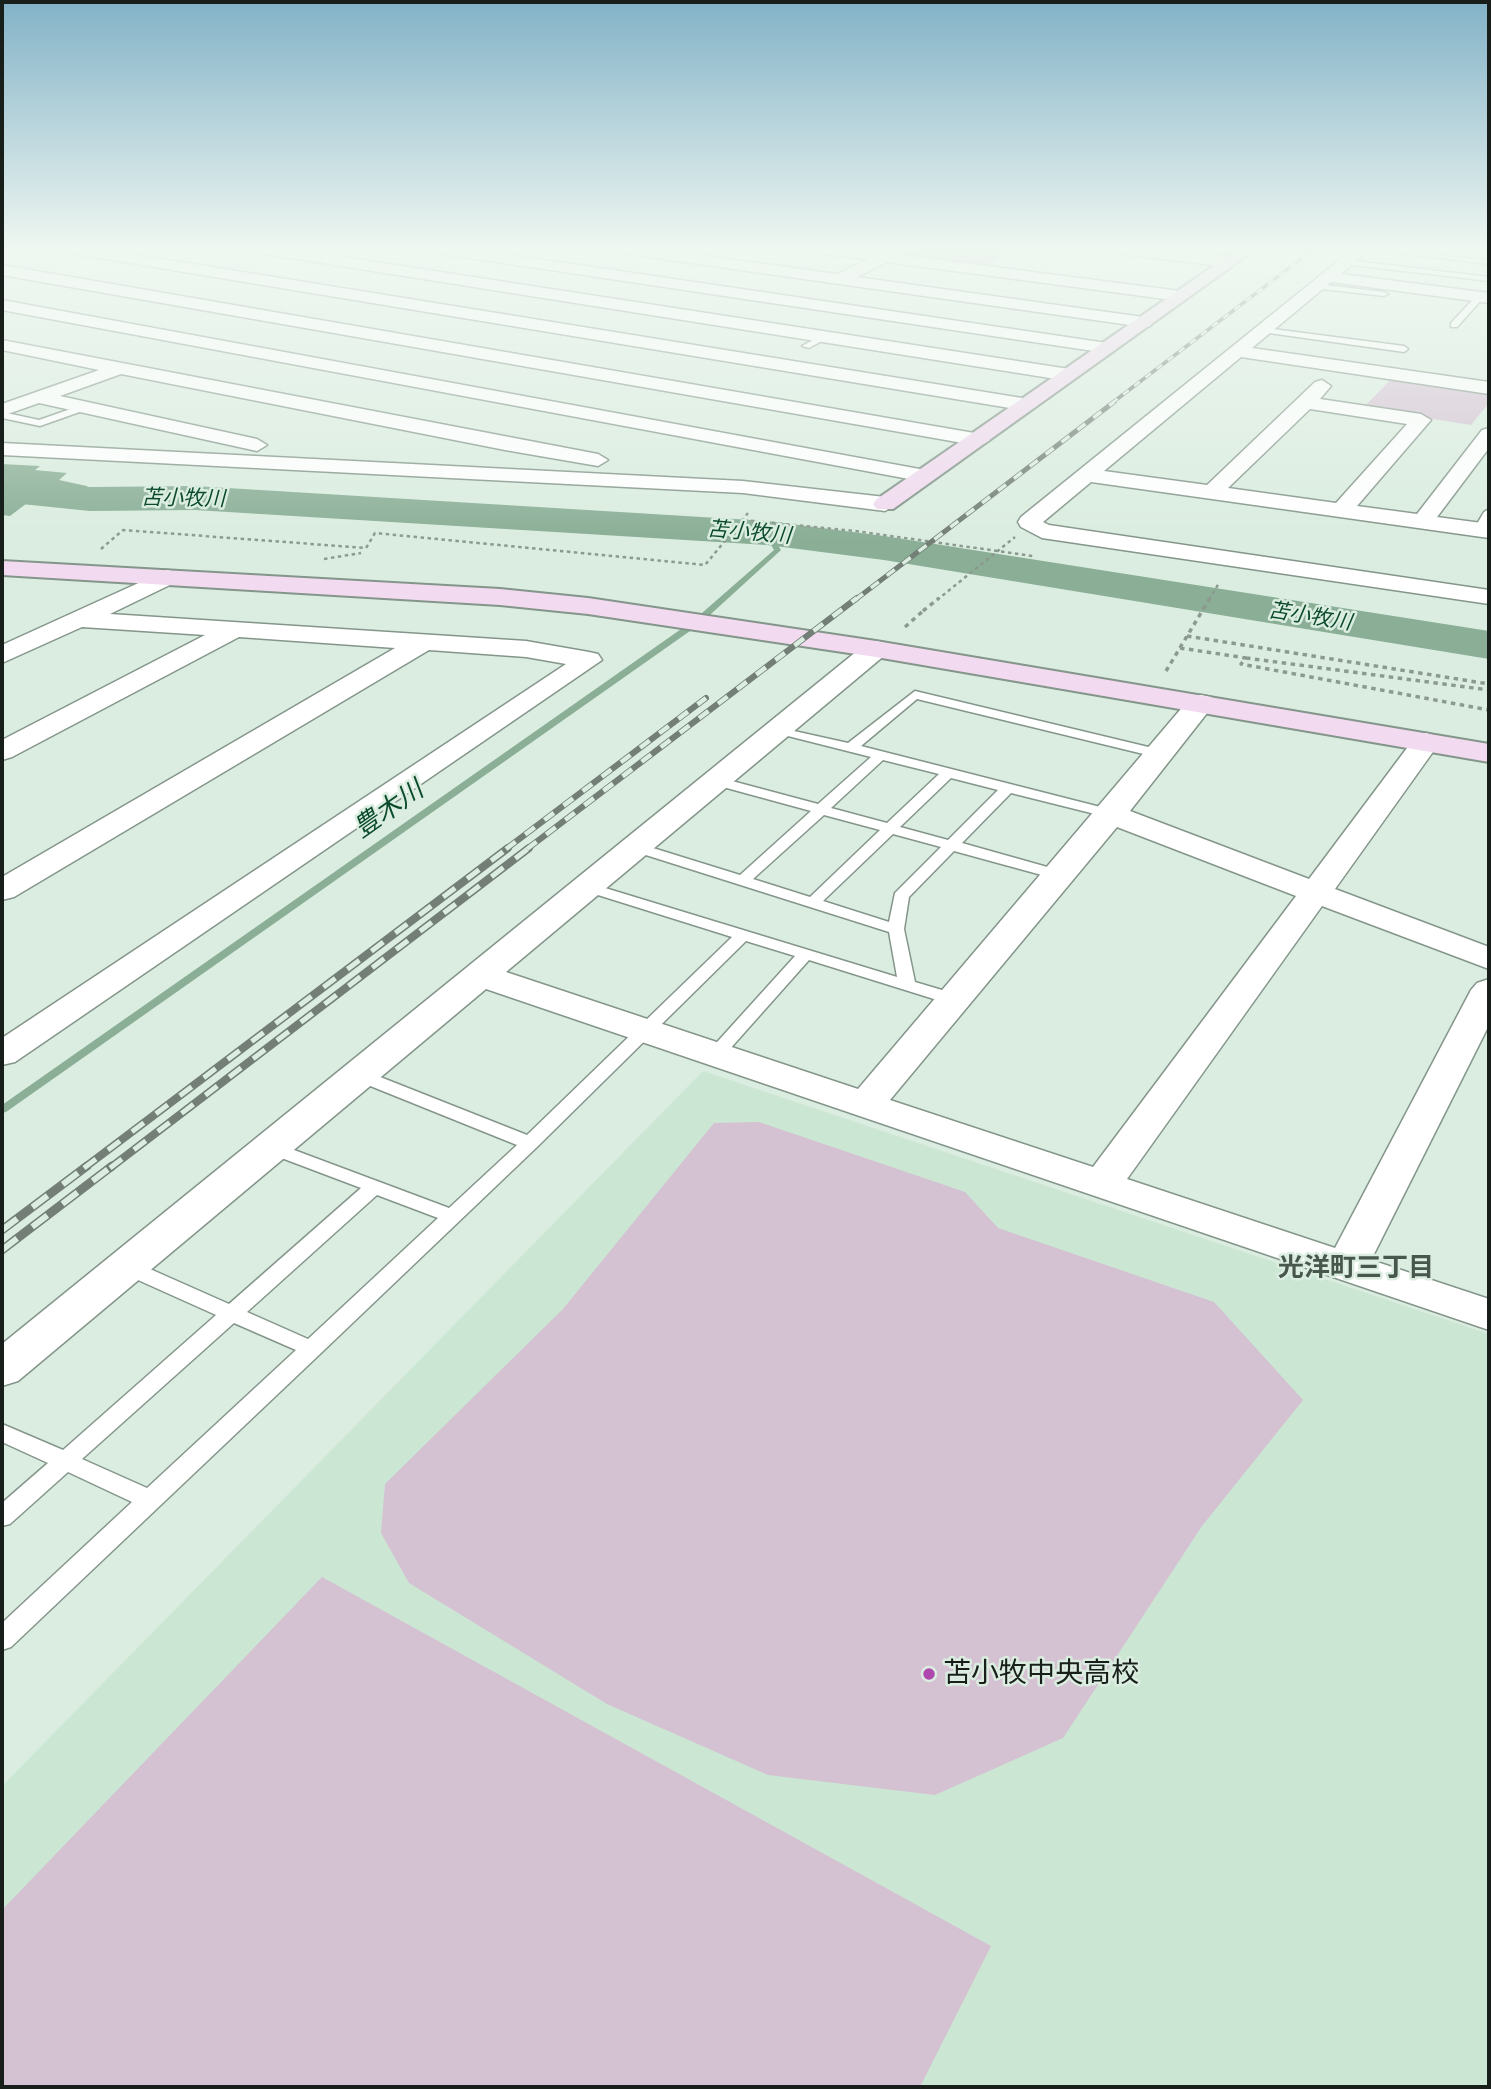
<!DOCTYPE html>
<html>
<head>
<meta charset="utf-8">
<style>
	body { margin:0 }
	#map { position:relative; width:1491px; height:2089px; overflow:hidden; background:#dbede0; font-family:Arial,sans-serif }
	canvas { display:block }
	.frame { position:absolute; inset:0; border:4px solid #181f1a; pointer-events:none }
</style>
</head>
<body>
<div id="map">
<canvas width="1491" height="2089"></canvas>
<div class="frame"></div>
</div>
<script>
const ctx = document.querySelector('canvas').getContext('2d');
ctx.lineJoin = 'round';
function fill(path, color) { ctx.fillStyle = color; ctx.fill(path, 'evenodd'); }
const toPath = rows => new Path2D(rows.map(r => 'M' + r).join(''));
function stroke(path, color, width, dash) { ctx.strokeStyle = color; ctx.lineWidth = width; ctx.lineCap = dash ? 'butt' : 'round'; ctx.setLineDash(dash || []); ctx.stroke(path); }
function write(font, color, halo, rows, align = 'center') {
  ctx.font = font + ' Arial,"Noto Sans JP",sans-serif'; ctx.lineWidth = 5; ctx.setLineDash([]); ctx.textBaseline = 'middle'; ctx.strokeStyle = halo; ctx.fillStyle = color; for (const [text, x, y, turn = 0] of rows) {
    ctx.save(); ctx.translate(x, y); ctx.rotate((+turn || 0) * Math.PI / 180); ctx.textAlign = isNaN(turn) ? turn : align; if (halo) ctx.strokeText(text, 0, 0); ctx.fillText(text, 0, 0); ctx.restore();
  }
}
fill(toPath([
	[703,1071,1489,1334,1489,2087,2,2087,2,1786]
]), '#cce6d4');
fill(toPath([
	[911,249,1015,249,986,265,976,266,898,254],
	[1393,377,1489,392,1489,403,1471,425,1363,408],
	[759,1122,965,1192,998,1228,1214,1302,1303,1400,1202,1526,1063,1738,935,1795,768,1775,607,1704,409,1583,381,1533,385,1484,563,1309,714,1123],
	[322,1577,991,1946,920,2087,2,2087,2,1910]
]), '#d4c1d2');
fill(toPath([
	[2,464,40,466,35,470,67,473,59,480,87,486,89,495,160,491,203,494,189,499,124,501,89,505,35,497,10,516,2,515]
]), '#8aae96');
fill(toPath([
	[767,531,770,533,781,550,780,551,700,624,6,1112,2,1113,2,1105,694,620,774,550,764,533,767,531]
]), '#8aae96');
fill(toPath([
	[2,479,90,487,195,486,767,521,884,536,1489,631,1489,659,884,560,767,545,195,510,90,511,2,502,2,479]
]), '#8aae96');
const lane = toPath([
	[1374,249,1489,260,1489,264,1378,251,1374,249],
	[1346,260,1489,277,1489,281,1343,264,1346,260],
	[1317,284,1384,292,1388,294,1384,296,1314,288,1317,284],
	[1477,295,1484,297,1457,327,1451,327,1451,323,1477,295],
	[1265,328,1404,346,1408,349,1404,352,1262,332,1265,328],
	[822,335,829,337,809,348,802,346,822,335],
	[85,404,90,407,88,409,40,426,2,418,2,412,39,420,85,404],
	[1489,509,1489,521,1484,529,1475,531,1474,529,1484,512,1489,509],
	[915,691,1165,751,1167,754,1160,758,917,699,861,746,1116,811,1118,814,1111,818,1011,793,962,843,1065,872,1068,875,1065,878,1060,880,954,851,909,897,904,929,915,982,962,996,964,1000,962,1004,950,1004,809,960,721,1059,709,1059,706,1055,709,1051,795,956,746,941,537,1147,320,1354,11,1647,2,1650,2,1623,132,1502,68,1472,10,1524,2,1526,2,1503,48,1463,2,1442,2,1424,63,1450,216,1315,118,1271,115,1266,118,1261,132,1261,229,1304,361,1188,263,1151,261,1147,270,1141,449,1208,517,1145,353,1079,350,1075,353,1071,365,1071,527,1135,732,937,582,890,579,887,582,884,592,884,897,977,889,932,630,850,628,847,635,843,640,844,740,875,811,811,712,784,712,778,717,777,818,804,871,757,776,733,776,727,848,743,915,691],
	[883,760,939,774,887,823,831,808,883,760],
	[951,778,998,790,948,840,900,827,951,778],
	[824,815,880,830,810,897,753,879,824,815],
	[893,834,941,847,895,893,889,922,823,901,893,834],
	[377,1195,438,1218,308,1339,247,1312,377,1195],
	[234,1323,296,1350,147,1488,82,1459,234,1323]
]);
const street = toPath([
	[67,249,101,249,1028,399,1038,405,1028,411,75,254,67,249],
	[257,249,292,249,1069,369,1078,375,1069,381,265,254,257,249],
	[435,249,471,249,1107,343,1116,348,1107,353,443,254,435,249],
	[619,249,657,249,837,274,868,259,824,254,817,249,883,252,891,249,909,249,902,255,1180,291,1188,296,1180,301,887,262,857,277,1150,318,1153,322,1150,326,1144,327,627,254,619,249],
	[1114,249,1156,249,1229,257,1237,262,1229,267,1122,254,1114,249],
	[1353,249,1370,249,1341,274,1489,293,1489,303,1331,282,1252,348,1489,382,1489,394,1241,357,1104,471,1207,485,1315,382,1322,380,1331,386,1320,399,1421,414,1431,420,1357,506,1417,514,1482,430,1489,428,1489,448,1437,517,1489,524,1489,538,1091,482,1043,522,1049,525,1489,590,1489,604,1042,538,1021,527,1018,522,1021,517,1353,249],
	[1310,409,1407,424,1336,503,1228,488,1310,409],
	[2,265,980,434,990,440,980,446,2,275,2,265],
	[2,300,925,470,936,476,925,482,2,310,2,300],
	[2,340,598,454,608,460,598,466,505,450,121,374,60,396,257,439,267,445,257,451,39,403,2,416,2,404,99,370,2,350,2,340],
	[2,443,743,481,885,497,896,504,885,511,743,493,2,455,2,443],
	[167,570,176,572,179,577,176,582,110,614,526,641,589,652,598,654,602,660,15,1062,2,1065,2,1038,566,664,526,657,429,650,14,897,2,900,2,877,395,648,239,637,12,757,2,760,2,740,205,635,82,627,2,663,2,645,167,570],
	[876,641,885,643,889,649,885,655,506,972,858,1089,1191,697,1201,695,1211,697,1215,703,1130,811,1309,879,1416,736,1426,733,1436,736,1440,742,1335,889,1489,947,1489,969,1322,906,1127,1179,1335,1248,1471,990,1477,983,1489,979,1489,1025,1371,1260,1489,1299,1489,1330,486,989,18,1381,2,1386,2,1344,867,643,876,641],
	[1117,827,1296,896,1093,1167,890,1100,1117,827]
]);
const secondary = toPath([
	[1238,249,1256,249,893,509,877,509,873,504,877,499,1238,249],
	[2,561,500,589,588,598,876,641,1489,744,1489,762,876,657,588,614,500,605,2,575,2,561]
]);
stroke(lane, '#84958a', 3);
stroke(street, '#84958a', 3);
stroke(secondary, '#84958a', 4);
stroke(toPath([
	[744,520,855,531,1033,556],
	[101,549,123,530,366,548,375,533,705,565,748,513],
	[324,559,361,553],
	[1209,600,1219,583]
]), '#8c998f', 2.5, [3.5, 3.5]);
stroke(toPath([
	[905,627,923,611],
	[1187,636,1489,684],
	[1180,648,1246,658,1241,664,1489,710],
	[1246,658,1489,690],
	[1166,671,1210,598]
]), '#8c998f', 3.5, [4.5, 4.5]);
fill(lane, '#fff');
fill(street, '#fff');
fill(secondary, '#f2daf0');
const railFar4 = toPath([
	[1112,403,1314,249]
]);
const railFar3 = toPath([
	[855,600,1114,402]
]);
const railFar2 = toPath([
	[506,849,706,698],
	[527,849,857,598]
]);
const railFar1 = toPath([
	[84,1168,508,848],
	[110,1168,529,848]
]);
const rail = toPath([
	[2,1230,87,1166],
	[2,1250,112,1166]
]);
stroke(railFar4, '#737f76', 3.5);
stroke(railFar3, '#737f76', 5);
stroke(railFar2, '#737f76', 6);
stroke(railFar1, '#737f76', 8);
stroke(rail, '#737f76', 9);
stroke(railFar4, '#dbede0', 2.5, [7]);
stroke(railFar3, '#dbede0', 3.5, [10]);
stroke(railFar2, '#dbede0', 4.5, [12]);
stroke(railFar1, '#dbede0', 5, [15]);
stroke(rail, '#dbede0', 6, [19]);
stroke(toPath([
	[937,600,1015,537]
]), '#8c998f', 2.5, [3.5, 3.5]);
stroke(toPath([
	[923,611,939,598]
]), '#8c998f', 3.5, [4.5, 4.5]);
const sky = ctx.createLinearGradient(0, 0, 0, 541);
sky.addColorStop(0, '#82b2c7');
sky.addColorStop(0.46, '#eff7f1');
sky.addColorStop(1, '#eff7f100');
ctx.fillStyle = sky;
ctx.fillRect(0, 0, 1491, 541);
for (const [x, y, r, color] of [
	[929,1674,7,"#af48ac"]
]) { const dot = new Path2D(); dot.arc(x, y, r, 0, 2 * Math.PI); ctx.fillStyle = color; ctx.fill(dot); stroke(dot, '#dbede0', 2.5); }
write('italic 21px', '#0b4b2b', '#dbede0', [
	["苫小牧川",183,499,1],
	["苫小牧川",749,533,5],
	["苫小牧川",1310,617,9]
]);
write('italic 26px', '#0b4b2b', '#dbede0', [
	["豊木川",389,810,-35]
]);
write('bold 26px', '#48574c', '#dbede0', [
	["光洋町三丁目",1356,1269]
]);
write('28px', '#181f1a', '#dbede0', [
	["苫小牧中央高校",943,1674]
], 'left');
</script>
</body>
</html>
